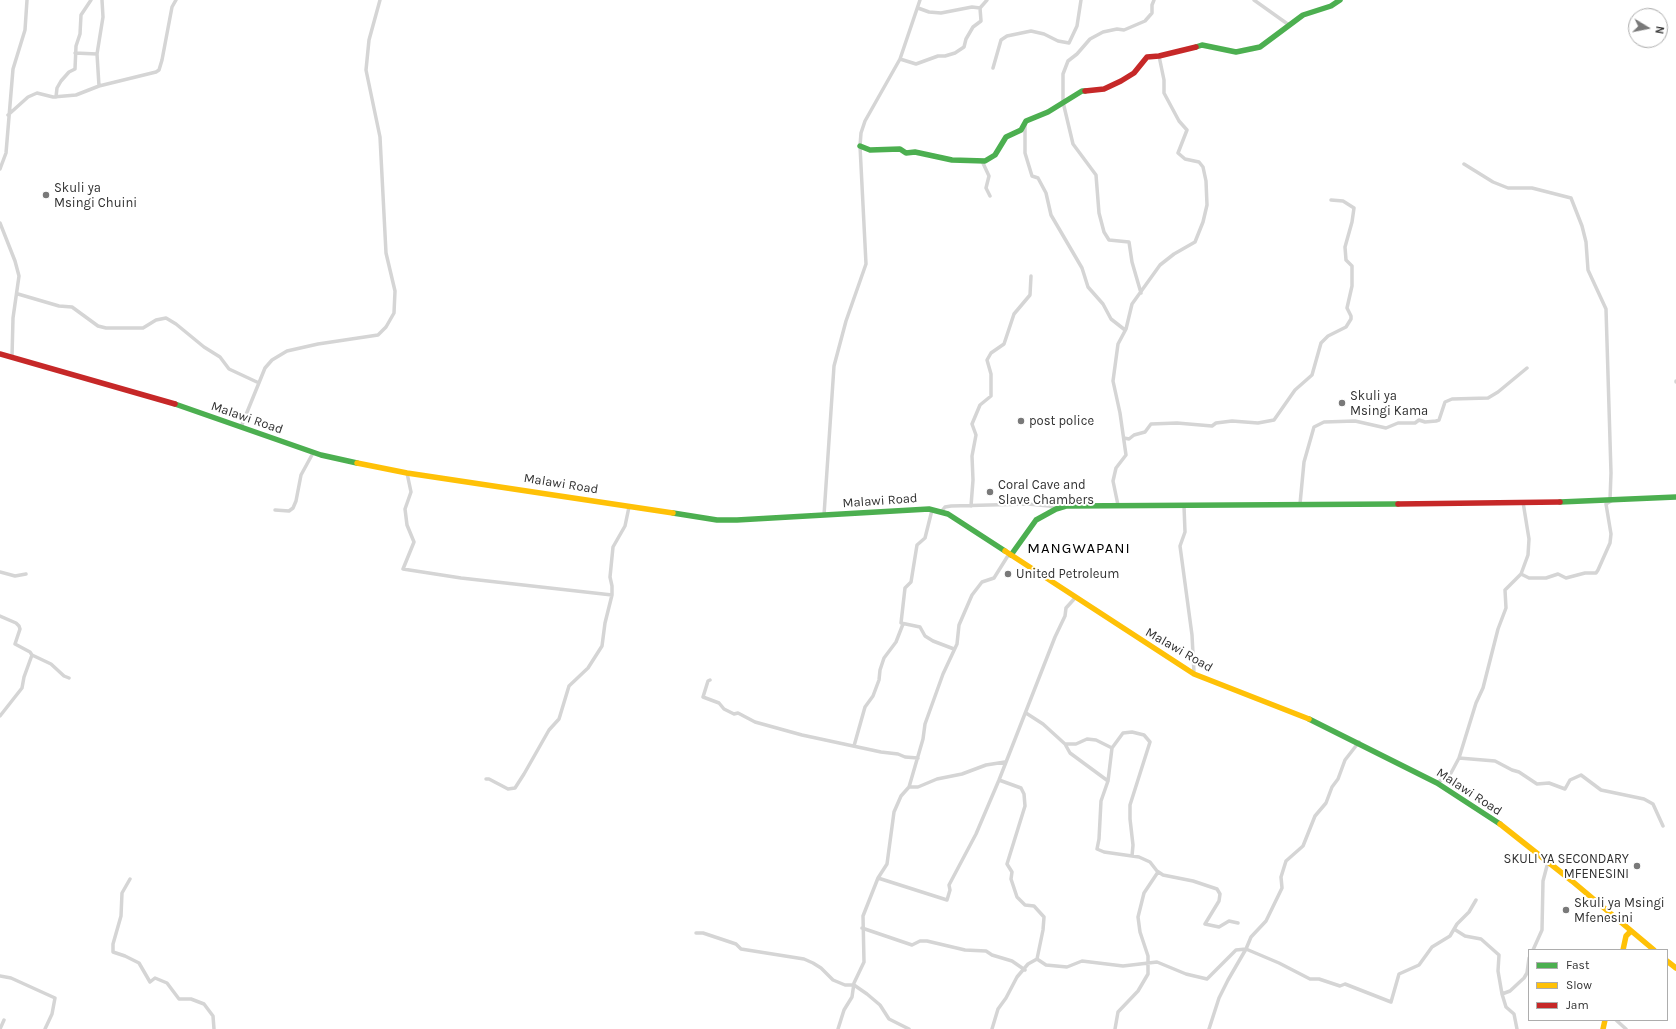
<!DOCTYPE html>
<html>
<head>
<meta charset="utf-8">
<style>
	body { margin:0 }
	#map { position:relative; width:1676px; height:1029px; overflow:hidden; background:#fff; font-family:Karla,sans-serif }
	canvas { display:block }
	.legend { position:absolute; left:1528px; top:949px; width:140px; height:72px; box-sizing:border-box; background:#fff; border:1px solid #adadad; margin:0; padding:5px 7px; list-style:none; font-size:12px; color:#313131 }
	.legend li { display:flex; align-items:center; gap:8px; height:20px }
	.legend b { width:20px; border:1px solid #adadad }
	.north { position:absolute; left:1628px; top:8px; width:40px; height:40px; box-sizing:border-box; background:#fff; border:1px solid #adadad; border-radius:50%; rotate:100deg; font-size:11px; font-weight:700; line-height:16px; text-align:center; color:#313131 }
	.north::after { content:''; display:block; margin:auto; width:14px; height:18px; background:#797979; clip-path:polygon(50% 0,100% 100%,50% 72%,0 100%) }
</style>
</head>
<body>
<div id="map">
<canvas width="1676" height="1029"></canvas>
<ul class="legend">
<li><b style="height:5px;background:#4caf50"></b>Fast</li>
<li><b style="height:5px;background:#ffc107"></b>Slow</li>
<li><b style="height:5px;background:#c62828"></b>Jam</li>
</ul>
<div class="north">N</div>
</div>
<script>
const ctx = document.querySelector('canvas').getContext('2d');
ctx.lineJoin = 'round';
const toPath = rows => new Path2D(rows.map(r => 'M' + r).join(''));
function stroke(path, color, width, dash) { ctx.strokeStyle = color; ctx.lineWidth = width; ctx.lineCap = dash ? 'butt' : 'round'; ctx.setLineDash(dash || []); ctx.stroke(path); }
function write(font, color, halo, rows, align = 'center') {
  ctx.font = font + ' Karla,sans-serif'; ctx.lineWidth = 4; ctx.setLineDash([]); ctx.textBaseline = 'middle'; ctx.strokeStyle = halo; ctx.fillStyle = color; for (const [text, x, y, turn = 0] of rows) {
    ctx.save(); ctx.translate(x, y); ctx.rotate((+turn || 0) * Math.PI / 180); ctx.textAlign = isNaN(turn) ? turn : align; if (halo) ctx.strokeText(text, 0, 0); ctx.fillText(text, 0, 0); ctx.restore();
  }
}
stroke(toPath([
	[1254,0,1289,25],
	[918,8,929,12,941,13,972,7,980,8],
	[75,53,97,54],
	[900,59,916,64,938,56,945,56,955,53,964,47,966,39,973,27,981,21,980,8,987,0],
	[993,68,1001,40,1007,36,1031,31,1044,34,1058,41,1069,43,1077,26,1081,0],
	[99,86,97,54,103,17,102,0],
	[56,97,57,88,61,81,69,72,75,69,76,46,80,34,81,15,91,0],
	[8,115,28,97,37,93,53,97,76,95,99,86,156,72,159,70,162,60,172,7,176,0],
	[1025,125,1025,153,1032,176,1038,178,1046,193,1051,215,1082,268,1088,287,1103,304,1111,319,1125,330],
	[982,161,989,176,986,188,990,196],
	[1464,164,1493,182,1508,188,1532,188,1571,198,1582,226,1586,242,1588,270,1606,309,1611,473,1610,500],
	[0,169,6,153,13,69,25,30,27,0],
	[0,223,15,261,19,276,13,318,12,357],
	[1141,293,1132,262,1129,242,1109,240,1104,232,1099,213,1096,175,1073,144,1063,102,1063,74,1068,61,1077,54,1090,39,1103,32,1117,29,1124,30,1145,21,1152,13,1152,5,1154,0],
	[18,294,59,306,72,307,98,326,106,328,143,328,156,320,166,318,176,324,204,347,220,357,229,369,259,383],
	[1676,381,1676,382],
	[241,427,265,368,272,360,287,351,318,344,378,335,386,327,394,313,395,291,386,253,380,137,366,70,369,40,380,0],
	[1124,438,1129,439,1134,435,1145,432,1151,424,1177,423,1212,426,1216,423,1232,421,1258,423,1274,420,1295,390,1312,375,1321,343,1328,336,1346,327,1351,319,1351,316,1347,308,1352,286,1352,266,1346,260,1345,247,1352,222,1354,208,1343,201,1331,200],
	[407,473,411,492,405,509,407,525,414,542,403,569,461,578,612,595],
	[1523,502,1529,539,1528,555,1521,574,1529,578,1546,578,1558,574,1566,578,1585,573,1596,573,1598,570,1610,543,1611,534,1606,504,1611,501],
	[1300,504,1304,462,1314,427,1324,422,1355,421,1386,428,1398,423,1415,423,1419,420,1425,422,1436,421,1439,420,1445,402,1452,399,1488,398,1498,392,1527,368],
	[1118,505,1113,481,1116,468,1126,455,1120,413,1113,381,1118,344,1126,329,1132,304,1160,265,1174,254,1195,242,1203,222,1207,205,1206,181,1203,167,1199,162,1185,159,1178,153,1187,130,1179,121,1164,93,1164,80,1159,56],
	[971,506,973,480,972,456,976,435,972,424,980,405,991,396,991,374,987,360,991,353,1004,344,1014,314,1030,295,1031,276],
	[1184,506,1185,532,1180,546,1192,635,1194,673],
	[275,510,289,511,293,508,296,501,301,475,313,453],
	[932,510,925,538,917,545,911,582,905,588,901,623,920,627,925,636,933,641,954,649],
	[941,512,945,507,951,506,1028,504,1049,506,1056,509],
	[824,515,834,366,846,321,866,264,860,146,861,133,865,121,900,59,920,0],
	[0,572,15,576,26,574],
	[0,616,16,623,19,626,20,629,15,644,30,652,32,655,51,664,64,676,69,678],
	[710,680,708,681,703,697,719,703,724,709,734,714,738,713,755,722,802,735,881,752,898,754,905,757,918,758],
	[1026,713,1043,724,1065,744,1070,753,1108,781],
	[0,716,22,688,24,677,32,655],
	[1065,744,1076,744,1087,739,1096,740,1112,748],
	[854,746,865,707,873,696,879,680,880,670,884,658,896,642,903,624],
	[1459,758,1495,761,1512,770,1519,772,1537,784,1549,783,1565,789,1570,780,1581,775,1601,790,1644,799,1653,804,1663,826],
	[486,779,489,779,508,789,515,788,524,774,549,730,559,719,569,686,588,668,602,646,605,623,612,595,612,586,610,577,613,547,625,526,629,507],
	[1437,783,1451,773,1459,758,1476,703,1483,688,1498,629,1506,608,1505,590,1521,574],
	[909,787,918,787,937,779,962,774,986,765,1005,762],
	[1132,856,1133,845,1130,819,1130,805,1150,742,1144,735,1132,732,1123,733,1112,748,1108,781,1101,801,1099,839,1097,849,1104,852,1139,857,1150,862,1157,871,1163,875,1193,881,1217,889,1220,894,1219,901,1205,924,1219,927,1229,921,1238,923],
	[878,878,947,900,950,890,949,885,976,834,999,780,1055,637,1065,616,1066,608,1075,598],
	[130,879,122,893,121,916,113,944,113,952,125,956,139,963,150,982,155,978,167,983,179,999,191,999,204,1004,213,1016,214,1029],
	[862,928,912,945,920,941,927,941,965,950,986,951,992,955,1012,961,1025,970],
	[1454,929,1465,936,1481,939,1499,955,1498,971,1502,994,1506,1007,1514,1014,1517,1029],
	[696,933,703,933,736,944,741,949,804,959,813,963,821,968,833,980,845,985,854,985,867,994,880,1005,889,1019,909,1029],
	[1533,950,1542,930,1543,881,1548,862],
	[1037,959,1046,965,1067,967,1082,961,1123,966,1157,962,1186,974,1207,979,1236,950,1246,949,1279,963,1310,979,1319,979,1340,986,1345,984,1391,1002,1399,974,1419,965,1432,947,1450,936,1457,924,1469,912,1476,900],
	[0,976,11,978,55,998,52,1014,45,1029],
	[1502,994,1510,991,1524,978,1527,973,1529,958],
	[1616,1020,1626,1029],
	[0,1029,4,1020],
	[838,1029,844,1010,852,997,854,983,864,962,863,916,878,878,887,864,894,812,901,796,909,787,923,739,925,724,943,674,957,644,959,625,972,595,982,582,994,578,1009,554],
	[992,1029,998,1009,1006,998,1017,977,1028,964,1037,959,1043,930,1044,917,1034,906,1025,905,1017,897,1011,879,1012,872,1007,864,1025,806,1024,794,1021,788,999,780],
	[1115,1029,1118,1012,1138,991,1148,974,1148,956,1140,932,1138,917,1144,893,1158,872],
	[1209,1029,1219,998,1228,980,1246,949,1251,937,1266,921,1282,888,1281,877,1286,861,1303,846,1315,816,1326,803,1332,787,1338,779,1345,760,1359,742]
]), '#d5d5d5', 3.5);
stroke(toPath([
	[1196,47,1202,45,1236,52,1260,47,1303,15,1331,6,1340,0],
	[860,146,870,150,900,149,906,153,915,152,952,160,985,161,995,155,1006,137,1021,130,1026,121,1048,112,1082,91,1085,91],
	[175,404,321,455,357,463],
	[1560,502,1676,497],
	[673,513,717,520,737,520,929,509,948,514,1005,551],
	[1011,555,1036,520,1056,509,1066,506,1398,504],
	[1309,719,1437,783,1500,824]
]), '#4caf50', 5.5);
stroke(toPath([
	[357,463,407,473,673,513],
	[1005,551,1194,674,1309,719],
	[1500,824,1572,881,1654,950],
	[1623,950,1626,936,1631,931],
	[1667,961,1676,968],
	[1603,1029,1605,1020]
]), '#ffc107', 5.5);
stroke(toPath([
	[1085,91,1104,89,1121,81,1134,73,1147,57,1159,56,1196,47],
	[0,354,175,404],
	[1398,504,1560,502]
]), '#c62828', 5.5);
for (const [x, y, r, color] of [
	[46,195,4,"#797979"],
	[1342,403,4,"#797979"],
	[1021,421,4,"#797979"],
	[990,492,4,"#797979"],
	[1008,574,4,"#797979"],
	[1637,866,4,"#797979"],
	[1566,910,4,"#797979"]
]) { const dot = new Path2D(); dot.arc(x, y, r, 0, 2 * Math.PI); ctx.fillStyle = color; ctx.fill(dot); stroke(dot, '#fff', 1.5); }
write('13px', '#313131', '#fff', [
	["Skuli ya",54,188],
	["Msingi Chuini",54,203],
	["Skuli ya",1350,396],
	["Msingi Kama",1350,411],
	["post police",1029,421],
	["Coral Cave and",998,485],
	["Slave Chambers",998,500],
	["United Petroleum",1016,574],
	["SKULI YA SECONDARY",1629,859,"right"],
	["MFENESINI",1629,874,"right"],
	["Skuli ya Msingi",1574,903],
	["Mfenesini",1574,918]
], 'left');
write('13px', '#313131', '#fff', [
	["Malawi Road",247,418,19],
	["Malawi Road",561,484,9],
	["Malawi Road",880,501,-4],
	["Malawi Road",1179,650,30],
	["Malawi Road",1469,792,33]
]);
ctx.letterSpacing = '1px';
write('15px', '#000', '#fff', [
	["MANGWAPANI",1079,549]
]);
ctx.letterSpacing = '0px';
</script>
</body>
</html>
